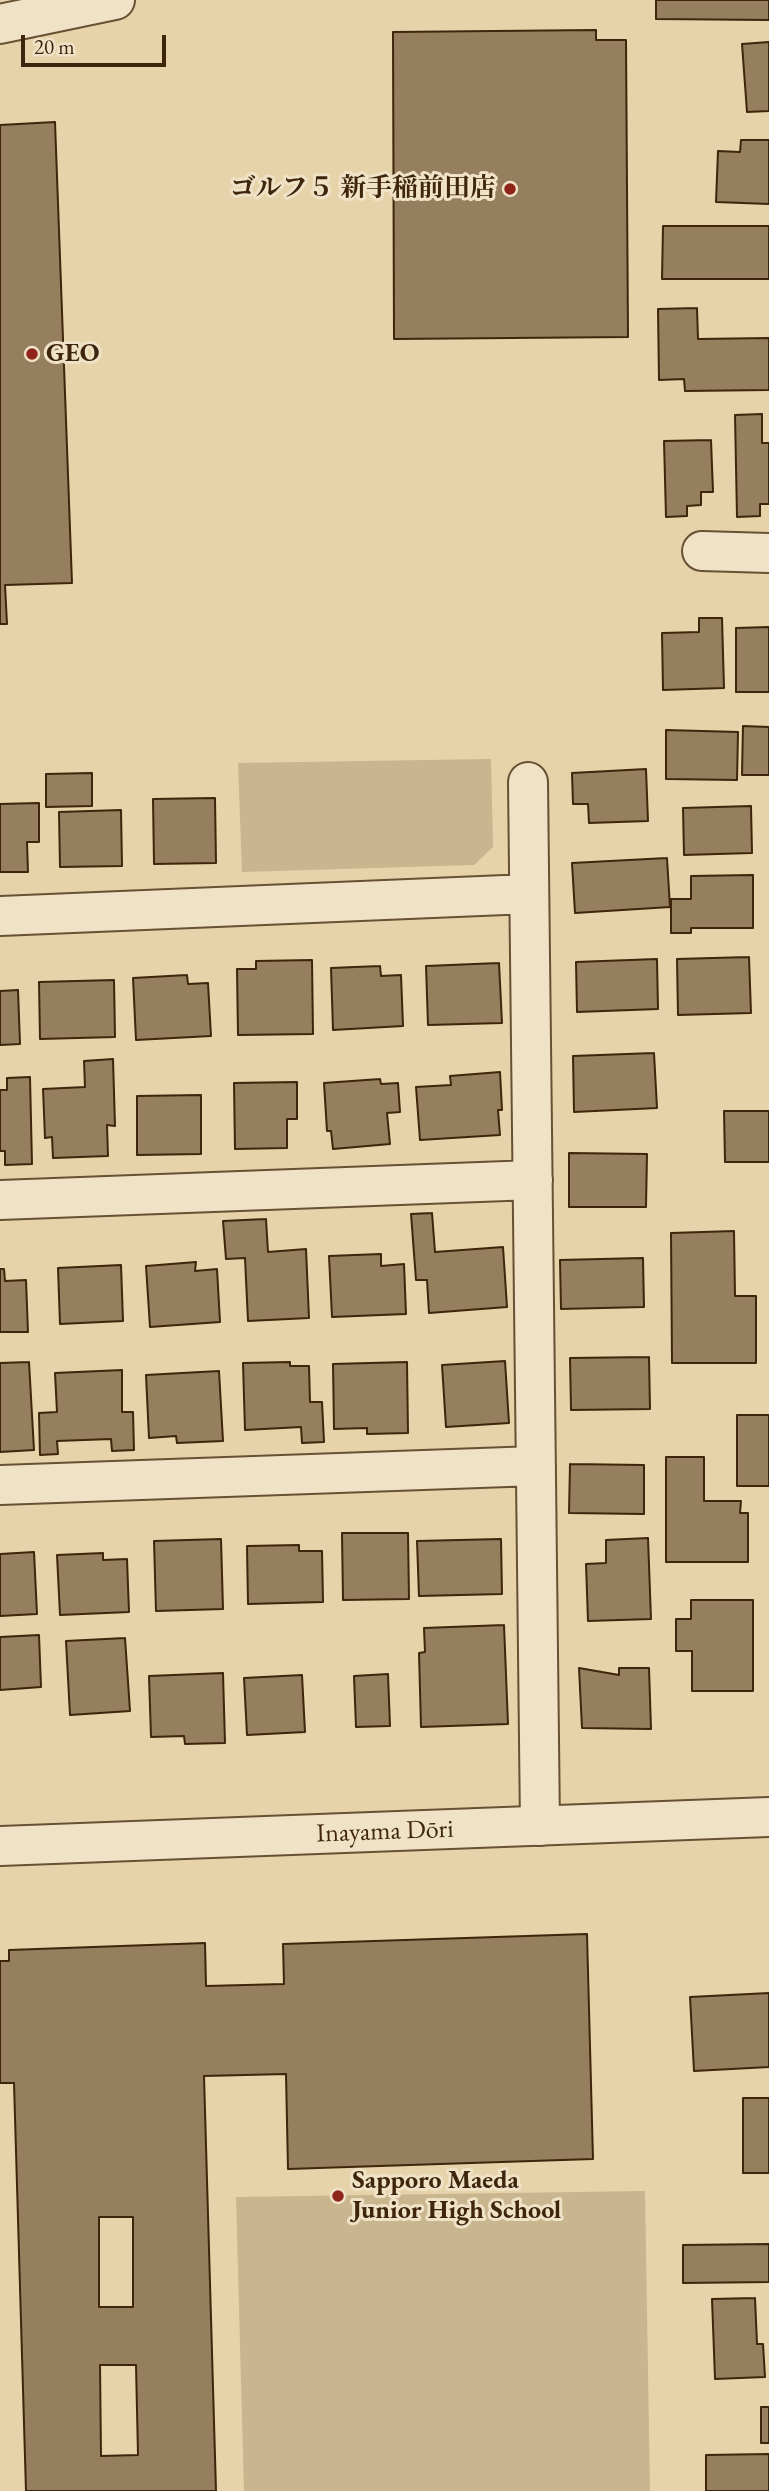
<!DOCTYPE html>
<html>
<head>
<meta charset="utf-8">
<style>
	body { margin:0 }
	#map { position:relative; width:769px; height:2491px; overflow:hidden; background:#e6d3a9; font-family:"EB Garamond",serif }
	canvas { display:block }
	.scale { position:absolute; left:21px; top:35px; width:145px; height:32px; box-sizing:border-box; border:4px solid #3e250c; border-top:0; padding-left:9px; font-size:21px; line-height:24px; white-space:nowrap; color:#3e250c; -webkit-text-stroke:5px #efe2c7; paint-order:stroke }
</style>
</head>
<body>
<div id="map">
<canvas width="769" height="2491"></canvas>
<div class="scale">20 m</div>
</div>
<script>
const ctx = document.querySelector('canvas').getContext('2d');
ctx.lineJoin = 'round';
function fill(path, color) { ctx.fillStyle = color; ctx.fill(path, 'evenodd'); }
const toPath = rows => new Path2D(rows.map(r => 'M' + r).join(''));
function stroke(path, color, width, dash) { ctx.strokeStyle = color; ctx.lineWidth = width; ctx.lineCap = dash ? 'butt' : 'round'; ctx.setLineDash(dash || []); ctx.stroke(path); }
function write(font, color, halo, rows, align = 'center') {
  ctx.font = font + ' "EB Garamond","Noto Serif JP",serif'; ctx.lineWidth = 6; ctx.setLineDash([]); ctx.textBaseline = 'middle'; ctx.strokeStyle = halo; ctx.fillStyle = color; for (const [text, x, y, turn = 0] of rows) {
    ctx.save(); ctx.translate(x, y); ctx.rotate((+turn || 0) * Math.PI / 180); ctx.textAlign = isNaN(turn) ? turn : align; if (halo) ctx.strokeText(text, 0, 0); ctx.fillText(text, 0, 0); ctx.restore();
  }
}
fill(toPath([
	[491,759,493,847,474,865,242,872,238,763],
	[645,2191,650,2491,244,2491,236,2197]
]), '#c9b58e');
const building = toPath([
	[656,0,769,0,769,20,656,19,656,0],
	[596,30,596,40,626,40,628,337,394,339,393,32,596,30],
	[769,42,769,111,747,112,742,44,769,42],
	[55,122,72,583,5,585,7,624,0,624,0,125,55,122],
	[741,140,769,140,769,204,716,202,718,151,740,152,741,140],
	[663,226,769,226,769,279,662,279,663,226],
	[697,308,698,339,769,338,769,390,685,391,684,379,659,380,658,309,697,308],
	[762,414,762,443,769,443,769,504,760,504,760,516,737,517,735,415,762,414],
	[711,440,713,492,701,492,701,505,687,506,687,516,666,517,664,441,711,440],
	[699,618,722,618,724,688,663,690,662,633,699,632,699,618],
	[769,627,769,692,736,692,736,628,769,627],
	[743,726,769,727,769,775,742,775,743,726],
	[666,730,738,732,737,780,666,779,666,730],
	[646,769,648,821,589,823,588,804,573,804,572,773,646,769],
	[92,773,92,806,46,807,46,774,92,773],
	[215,798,216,863,154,864,153,799,215,798],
	[39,803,39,842,27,842,28,872,0,872,0,804,39,803],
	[751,806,752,853,684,855,683,808,751,806],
	[121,810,122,866,60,867,59,812,121,810],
	[667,858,670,907,575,913,572,863,667,858],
	[753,875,753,928,691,928,691,933,671,933,671,899,691,899,691,876,753,875],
	[749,957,751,1013,678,1015,677,959,749,957],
	[657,959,658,1009,577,1012,576,962,657,959],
	[312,960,313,1034,238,1035,237,969,256,969,256,961,312,960],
	[499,963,502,1023,428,1025,426,966,499,963],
	[380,966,381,976,401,975,403,1026,333,1030,331,968,380,966],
	[187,975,188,984,208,983,211,1036,136,1040,133,978,187,975],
	[114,980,115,1037,40,1039,39,982,114,980],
	[18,990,20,1044,0,1045,0,991,18,990],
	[654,1053,657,1108,574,1112,573,1056,654,1053],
	[113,1059,115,1126,107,1125,108,1156,53,1158,52,1137,45,1138,43,1089,85,1087,84,1061,113,1059],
	[500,1072,502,1110,498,1110,500,1135,420,1140,416,1087,451,1085,450,1076,500,1072],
	[30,1077,32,1164,5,1165,5,1151,0,1151,0,1090,7,1090,7,1078,30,1077],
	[380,1079,381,1084,398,1083,400,1112,387,1113,390,1144,333,1149,331,1131,327,1131,324,1083,380,1079],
	[297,1082,297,1119,287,1119,287,1148,235,1149,234,1083,297,1082],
	[201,1095,201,1154,137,1155,137,1096,201,1095],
	[724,1111,769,1111,769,1162,725,1162,724,1111],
	[569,1153,647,1154,646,1207,569,1207,569,1153],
	[432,1213,435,1252,503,1247,507,1307,429,1313,427,1280,416,1280,411,1214,432,1213],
	[266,1219,268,1252,306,1249,309,1318,248,1321,245,1258,226,1259,223,1221,266,1219],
	[734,1231,735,1296,756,1296,756,1363,672,1363,671,1233,734,1231],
	[381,1254,381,1266,404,1264,406,1314,332,1317,329,1256,381,1254],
	[643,1258,644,1307,561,1309,560,1260,643,1258],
	[196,1262,195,1271,217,1269,220,1322,150,1327,146,1266,196,1262],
	[121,1265,123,1321,60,1324,58,1268,121,1265],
	[0,1269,4,1269,5,1281,26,1280,28,1332,0,1332,0,1269],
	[649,1357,650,1409,571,1410,570,1358,649,1357],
	[505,1361,509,1423,446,1427,442,1365,505,1361],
	[29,1362,34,1450,0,1452,0,1363,29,1362],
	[290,1362,290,1366,309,1366,310,1402,322,1402,324,1442,302,1443,301,1427,245,1430,243,1363,290,1362],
	[407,1362,408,1433,367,1434,367,1428,334,1429,333,1364,407,1362],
	[122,1370,122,1412,133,1412,134,1450,112,1451,111,1439,57,1441,58,1454,40,1455,39,1413,57,1412,55,1373,122,1370],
	[219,1371,223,1441,177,1443,176,1436,149,1438,146,1375,219,1371],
	[737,1415,769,1415,769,1486,737,1486,737,1415],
	[666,1457,704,1457,704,1501,741,1501,740,1513,748,1513,748,1562,666,1562,666,1457],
	[570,1464,644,1465,644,1514,569,1513,570,1464],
	[342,1533,408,1533,409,1599,343,1600,342,1533],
	[648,1538,651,1619,588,1621,586,1564,606,1563,606,1540,648,1538],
	[221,1539,223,1609,156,1611,154,1541,221,1539],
	[501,1539,502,1594,419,1596,417,1541,501,1539],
	[299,1545,299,1551,322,1551,323,1602,248,1604,247,1546,299,1545],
	[34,1552,37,1614,0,1616,0,1554,34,1552],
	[103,1553,103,1560,127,1559,129,1612,60,1615,57,1555,103,1553],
	[691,1600,753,1600,753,1691,692,1691,692,1651,676,1651,676,1619,691,1619,691,1600],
	[504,1625,508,1724,421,1727,419,1653,425,1652,424,1628,504,1625],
	[39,1635,41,1687,0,1690,0,1637,39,1635],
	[125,1638,130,1711,70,1715,66,1641,125,1638],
	[579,1668,619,1675,619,1668,649,1668,651,1729,582,1728,579,1668],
	[223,1673,225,1743,185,1744,184,1736,151,1737,149,1676,223,1673],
	[388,1674,390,1726,356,1727,354,1676,388,1674],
	[302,1675,305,1732,247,1735,244,1678,302,1675],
	[587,1934,593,2159,288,2169,286,2074,204,2076,216,2491,26,2491,14,2083,0,2083,0,1961,9,1961,9,1950,205,1943,206,1986,284,1984,283,1944,587,1934],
	[99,2217,133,2217,133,2307,99,2307,99,2217],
	[100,2365,136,2365,138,2455,101,2456,100,2365],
	[769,1993,769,2067,694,2071,690,1997,769,1993],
	[743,2098,769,2098,769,2173,743,2173,743,2098],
	[769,2244,769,2282,683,2283,683,2245,769,2244],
	[755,2298,757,2344,763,2344,765,2377,715,2379,712,2299,755,2298],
	[761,2407,769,2407,769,2443,761,2443,761,2407],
	[769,2454,769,2491,706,2491,706,2455,769,2454]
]);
fill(building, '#957f5e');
stroke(building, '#3e250c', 2);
const minor = toPath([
	[702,551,769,553],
	[528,782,540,1826],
	[0,916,529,894],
	[0,1200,533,1180],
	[0,1485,536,1466]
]);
const tertiary = toPath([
	[0,24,115,0],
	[0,1846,769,1817]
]);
stroke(minor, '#685033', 42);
stroke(tertiary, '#685033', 42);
stroke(minor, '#efe2c7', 38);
stroke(tertiary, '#efe2c7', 38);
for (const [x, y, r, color] of [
	[510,189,7,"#8f2418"],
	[32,354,7,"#8f2418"],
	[338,2196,7,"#8f2418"]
]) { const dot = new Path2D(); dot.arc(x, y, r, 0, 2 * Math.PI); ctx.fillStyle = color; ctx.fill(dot); stroke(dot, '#efe2c7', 2.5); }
write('bold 26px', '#3e250c', '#efe2c7', [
	["ゴルフ５ 新手稲前田店",496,189,"right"],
	["GEO",46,354],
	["Sapporo Maeda",352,2181],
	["Junior High School",352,2211]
], 'left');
write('26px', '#3e250c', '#efe2c7', [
	["Inayama Dōri",385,1832,-2]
]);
</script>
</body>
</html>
